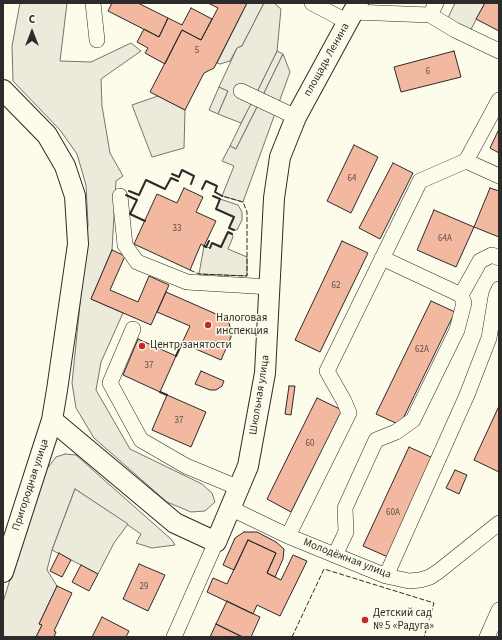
<!DOCTYPE html>
<html>
<head>
<meta charset="utf-8">
<style>
	body { margin:0 }
	#map { position:relative; width:502px; height:640px; overflow:hidden; background:#fdfbea; font-family:"Source Sans 3",sans-serif }
	canvas { display:block }
	.frame { position:absolute; inset:0; border:4px solid #2b2b2b; pointer-events:none }
	.north { position:absolute; left:12px; top:12px; width:40px; height:40px; -webkit-text-stroke:3px #fdfbea; paint-order:stroke; rotate:0deg; font-size:11px; font-weight:700; line-height:16px; text-align:center; color:#2b2b2b }
	.north::after { content:''; display:block; margin:auto; width:14px; height:18px; background:#2b2b2b; clip-path:polygon(50% 0,100% 100%,50% 72%,0 100%) }
</style>
</head>
<body>
<div id="map">
<canvas width="502" height="640"></canvas>
<div class="frame"></div>
<div class="north">С</div>
</div>
<script>
const ctx = document.querySelector('canvas').getContext('2d');
ctx.lineJoin = 'round';
function fill(path, color) { ctx.fillStyle = color; ctx.fill(path, 'evenodd'); }
const toPath = rows => new Path2D(rows.map(r => 'M' + r).join(''));
function stroke(path, color, width, dash) { ctx.strokeStyle = color; ctx.lineWidth = width; ctx.lineCap = dash ? 'butt' : 'round'; ctx.setLineDash(dash || []); ctx.stroke(path); }
function write(font, color, halo, rows, align = 'center') {
  ctx.font = font + ' "Source Sans 3",sans-serif'; ctx.lineWidth = 3; ctx.setLineDash([]); ctx.textBaseline = 'middle'; ctx.strokeStyle = halo; ctx.fillStyle = color; for (const [text, x, y, turn = 0] of rows) {
    ctx.save(); ctx.translate(x, y); ctx.rotate((+turn || 0) * Math.PI / 180); ctx.textAlign = isNaN(turn) ? turn : align; if (halo) ctx.strokeText(text, 0, 0); ctx.fillText(text, 0, 0); ctx.restore();
  }
}
const green = toPath([
	[20,3,67,3,60,61,91,62,131,43,141,51,101,79,102,106,110,153,123,176,116,181,112,250,91,299,123,313,101,362,96,390,130,449,202,484,212,493,215,502,205,511,191,512,167,502,94,438,76,408,72,383,88,225,86,185,77,154,60,130,13,81,12,46,20,3],
	[247,3,264,3,242,46,237,48,230,61,220,64,217,63,247,3],
	[277,51,283,54,263,95,257,92,277,51],
	[219,87,228,91,218,114,209,110,219,87],
	[158,96,185,110,184,148,152,157,132,105,158,96],
	[252,101,258,105,236,149,230,146,252,101],
	[220,199,238,205,242,212,242,220,237,230,234,230,229,228,234,217,216,209,220,199],
	[228,232,232,234,233,237,228,249,247,257,247,276,199,274,204,246,210,248,212,243,221,246,228,232],
	[65,454,76,455,172,540,175,545,152,548,136,543,141,534,75,489,52,550,47,570,57,586,39,624,42,625,36,637,3,637,3,602,43,474,56,457,65,454]
]);
fill(green, '#ecebdb');
stroke(green, '#74746e', 1);
const parking = toPath([
	[264,3,274,3,281,9,277,51,257,92,263,95,283,54,290,72,243,202,222,196,234,166,222,161,230,146,236,149,258,105,252,102,241,123,218,114,228,91,219,87,237,48,242,46,264,3],
	[455,3,485,3,469,33,448,18,455,3],
	[75,489,128,524,114,543,98,574,52,550,75,489]
]);
fill(parking, '#eceadb');
stroke(parking, '#74746e', 1);
const building = toPath([
	[112,3,138,3,168,18,159,37,108,11,112,3],
	[208,3,247,3,214,68,204,73,185,110,150,92,182,30,201,40,218,8,208,3],
	[485,3,499,3,499,31,476,19,485,3],
	[191,8,212,19,201,40,182,30,165,64,145,53,148,48,137,42,144,29,159,37,168,18,182,25,191,8],
	[454,51,461,77,401,92,394,67,454,51],
	[499,129,499,153,490,148,499,129],
	[354,145,378,157,351,213,327,201,354,145],
	[393,163,413,173,380,239,359,228,393,163],
	[184,188,203,197,196,212,216,221,204,246,201,244,190,270,134,244,157,194,177,203,184,188],
	[490,188,499,191,499,237,474,227,490,188],
	[434,210,474,227,456,267,417,250,434,210],
	[342,241,368,253,320,352,295,340,342,241],
	[112,250,125,256,110,290,138,302,149,276,169,285,151,325,91,299,112,250],
	[166,292,225,318,229,323,231,330,231,337,221,360,182,343,190,326,157,312,166,292],
	[431,301,455,312,400,425,376,414,431,301],
	[138,339,176,356,160,392,123,375,138,339],
	[201,371,224,381,222,386,216,390,210,390,195,384,201,371],
	[289,386,295,386,291,415,285,414,289,386],
	[167,395,206,412,191,447,152,430,167,395],
	[317,398,342,410,291,512,267,499,317,398],
	[499,406,499,472,474,460,499,406],
	[409,447,433,458,388,557,363,546,409,447],
	[455,470,467,475,459,494,446,488,455,470],
	[244,532,257,532,276,542,284,549,283,559,275,577,267,573,276,553,248,540,234,570,223,565,235,538,244,532],
	[248,540,276,553,267,573,281,580,293,555,307,561,280,616,257,605,253,614,207,592,213,578,227,584,248,540],
	[59,553,71,560,62,577,50,571,59,553],
	[139,564,165,575,148,611,123,599,139,564],
	[81,565,98,574,89,591,72,582,81,565],
	[57,586,72,593,54,631,56,632,54,637,36,637,42,625,39,624,57,586],
	[227,601,260,617,251,637,243,637,216,624,227,601],
	[102,617,129,631,126,637,92,637,102,617],
	[216,624,242,637,210,637,216,624]
]);
fill(building, '#f2b8a0');
stroke(building, '#2b2b2b', 1);
const minor = toPath([
	[93,3,97,40],
	[312,3,348,22],
	[353,12,430,15,436,3],
	[430,15,455,30,499,51],
	[241,91,296,117],
	[499,100,466,161,499,176],
	[120,196,125,245,137,262,187,282,270,287],
	[461,295,480,261,492,255,499,258],
	[133,329,110,383,141,440,186,466,239,488],
	[230,508,288,536,386,576,409,581,420,580,430,577,439,571,499,523],
	[288,536,349,413,344,401,327,371,420,181,466,161],
	[335,555,346,532,345,508,376,440,396,432,413,420,457,330,464,303,461,295,382,258],
	[386,576,467,395,489,338,496,296,499,289],
	[174,637,216,542],
	[487,637,499,610]
]);
const major = toPath([
	[3,90,47,135,65,166,75,196,78,244,57,390,52,420,3,572],
	[52,420,175,523,216,542,248,466,265,373,274,198,280,157,296,117,358,3]
]);
stroke(minor, '#2b2b2b', 16);
stroke(major, '#2b2b2b', 22);
stroke(minor, '#fdfbea', 15);
stroke(major, '#fdfbea', 20);
stroke(toPath([
	[190,270,199,274,247,276,247,212,243,202,222,196],
	[292,637,324,569,434,603,424,637]
]), '#2b2b2b', 1, [5, 2]);
stroke(toPath([
	[172,174,179,177,182,170,194,176,191,184],
	[202,189,206,181,217,186,215,192,222,196],
	[129,191,139,195,146,180,165,189,171,178,178,181],
	[126,195,137,200,130,214,145,221],
	[213,196,220,199,216,209,234,217,229,228,234,230],
	[204,246,206,247,209,241],
	[210,248,212,243,221,247,228,232,232,234],
	[176,356,182,343],
	[160,392,167,395]
]), '#2b2b2b', 2);
for (const [x, y, r, color] of [
	[208,325,4,"#c62828"],
	[142,346,4,"#c62828"],
	[365,620,4,"#c62828"]
]) { const dot = new Path2D(); dot.arc(x, y, r, 0, 2 * Math.PI); ctx.fillStyle = color; ctx.fill(dot); stroke(dot, '#fdfbea', 1.5); }
write('9px', '#5d4e48', null, [
	["5",197,51],
	["6",428,72],
	["64",352,179],
	["33",177,229],
	["64А",445,239],
	["62",336,286],
	["62А",422,350],
	["37",149,366],
	["37",179,421],
	["60",310,444],
	["60А",393,513],
	["29",144,587]
]);
write('11px', '#2b2b2b', '#fdfbea', [
	["площадь Ленина",327,60,-61],
	["Школьная улица",260,395,-81],
	["Пригородная улица",31,485,-72],
	["Молодёжная улица",347,559,21]
]);
write('11px', '#2b2b2b', '#fdfbea', [
	["Налоговая",216,319],
	["инспекция",216,332],
	["Центр занятости",150,346],
	["Детский сад",373,614],
	["№ 5 «Радуга»",373,627]
], 'left');
</script>
</body>
</html>
